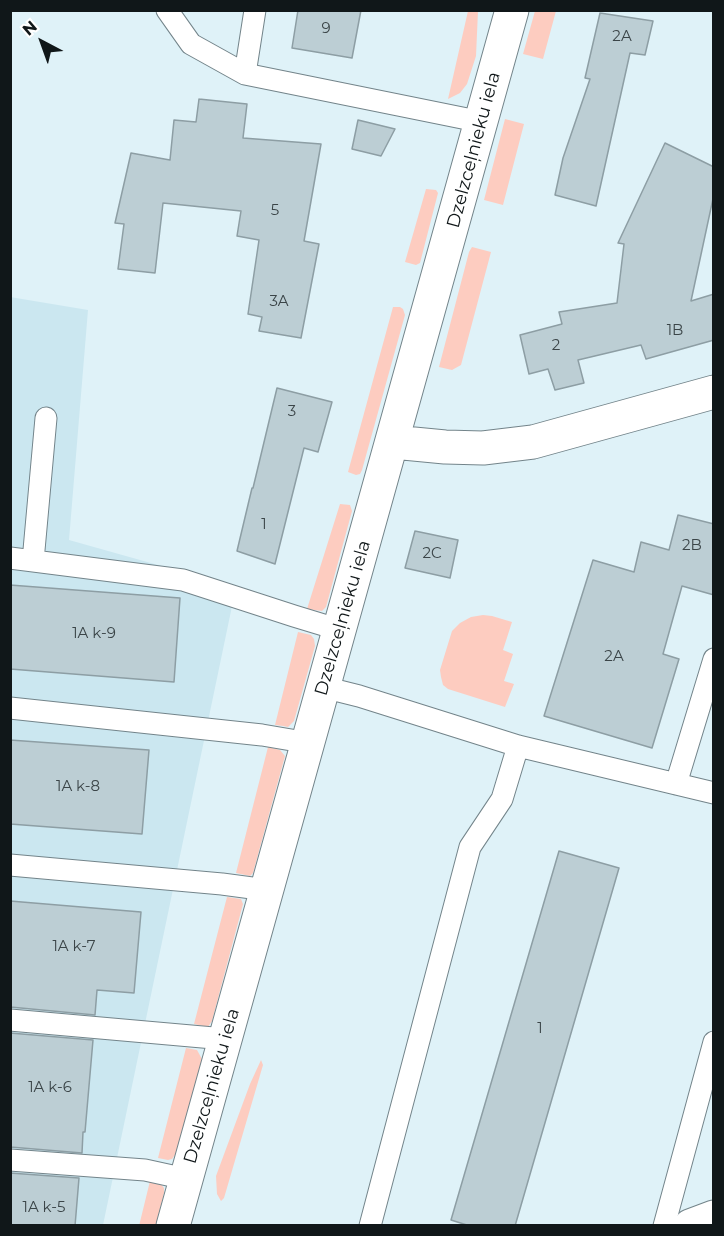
<!DOCTYPE html>
<html>
<head>
<meta charset="utf-8">
<style>
	body { margin:0 }
	#map { position:relative; width:724px; height:1236px; overflow:hidden; background:#dff2f8; font-family:Montserrat,sans-serif }
	canvas { display:block }
	.frame { position:absolute; inset:0; border:12px solid #101719; pointer-events:none }
	.north { position:absolute; left:12px; top:12px; width:60px; height:60px; -webkit-text-stroke:4px #fff; paint-order:stroke; rotate:319deg; font-size:16px; font-weight:700; line-height:24px; text-align:center; color:#101719 }
	.north::after { content:''; display:block; margin:auto; width:21px; height:27px; background:#101719; clip-path:polygon(50% 0,100% 100%,50% 72%,0 100%) }
</style>
</head>
<body>
<div id="map">
<canvas width="724" height="1236"></canvas>
<div class="frame"></div>
<div class="north">N</div>
</div>
<script>
const ctx = document.querySelector('canvas').getContext('2d');
ctx.lineJoin = 'round';
function fill(path, color) { ctx.fillStyle = color; ctx.fill(path, 'evenodd'); }
const toPath = rows => new Path2D(rows.map(r => 'M' + r).join(''));
function stroke(path, color, width, dash) { ctx.strokeStyle = color; ctx.lineWidth = width; ctx.lineCap = dash ? 'butt' : 'round'; ctx.setLineDash(dash || []); ctx.stroke(path); }
function write(font, color, halo, rows, align = 'center') {
  ctx.font = font + ' Montserrat,sans-serif'; ctx.lineWidth = 5; ctx.setLineDash([]); ctx.textBaseline = 'middle'; ctx.strokeStyle = halo; ctx.fillStyle = color; for (const [text, x, y, turn = 0] of rows) {
    ctx.save(); ctx.translate(x, y); ctx.rotate((+turn || 0) * Math.PI / 180); ctx.textAlign = isNaN(turn) ? turn : align; if (halo) ctx.strokeText(text, 0, 0); ctx.fillText(text, 0, 0); ctx.restore();
  }
}
fill(toPath([
	[10,297,88,310,69,540,236,587,103,1225,11,1225]
]), '#cbe7f0');
fill(toPath([
	[468,11,478,11,476,56,467,84,460,93,448,99],
	[535,11,556,11,543,59,523,54],
	[505,119,524,124,503,205,484,200],
	[426,189,436,190,438,193,420,263,416,265,405,262],
	[472,247,491,252,461,365,452,370,439,367,469,252],
	[393,307,400,307,403,309,405,315,362,470,360,474,356,475,348,472],
	[340,504,350,505,352,511,326,607,322,611,307,609],
	[483,615,492,616,512,622,503,650,513,654,504,681,514,684,505,707,448,689,443,685,441,677,440,670,452,631,460,623,471,617],
	[298,632,311,635,314,639,315,646,294,721,288,727,283,726,275,725],
	[268,747,280,750,285,756,253,873,250,876,236,873],
	[227,897,241,899,243,904,212,1021,208,1027,194,1024],
	[186,1048,197,1050,202,1059,177,1152,172,1159,168,1160,158,1158],
	[261,1060,263,1065,224,1198,221,1201,217,1194,216,1176,250,1084],
	[150,1181,160,1183,164,1188,164,1193,156,1225,139,1226]
]), '#fdccc0');
const building = toPath([
	[298,10,361,10,352,58,292,48,298,10],
	[600,13,653,21,645,55,630,53,596,206,555,195,563,158,590,79,585,78,600,13],
	[199,99,247,104,243,138,321,144,304,241,319,244,301,338,259,331,262,317,248,314,259,240,237,236,241,211,163,203,155,273,118,269,124,224,115,223,131,153,170,160,174,120,196,122,199,99],
	[358,120,395,129,381,156,352,149,358,120],
	[665,143,714,167,714,194,691,301,714,294,714,340,646,359,641,345,578,360,584,383,555,390,548,369,529,374,520,335,562,324,559,312,617,303,624,244,618,243,665,143],
	[277,388,332,402,318,452,304,448,275,564,237,551,252,488,253,488,277,388],
	[678,515,714,524,714,595,682,586,663,654,679,659,652,748,544,716,593,560,634,572,641,542,669,550,678,515],
	[415,531,458,540,450,578,405,568,415,531],
	[10,585,180,598,174,682,10,669,10,585],
	[10,740,149,750,142,834,10,824,10,740],
	[559,851,619,868,515,1226,470,1226,451,1220,559,851],
	[10,901,141,912,134,993,97,990,95,1015,10,1007,10,901],
	[10,1033,93,1040,85,1132,83,1132,82,1153,10,1147,10,1033],
	[10,1173,79,1178,75,1226,10,1226,10,1173]
]);
fill(building, '#bcced4');
stroke(building, '#8d9ea4', 1.5);
const lane = toPath([
	[167,10,191,44,245,74,482,122],
	[245,74,255,10],
	[10,558,183,580,294,616,340,630],
	[33,561,46,418],
	[323,687,359,696,518,746,714,793],
	[10,708,262,735,309,743],
	[676,784,714,659],
	[10,865,222,884,267,890],
	[10,1020,225,1039],
	[10,1160,145,1170,186,1179],
	[370,1226,470,847,502,799,518,746],
	[664,1226,714,1042]
]);
const street = toPath([
	[393,442,445,447,483,448,533,442,714,392],
	[173,1226,512,10],
	[690,1226,714,1217]
]);
stroke(lane, '#73848a', 23);
stroke(street, '#73848a', 35);
stroke(lane, '#fff', 21);
stroke(street, '#fff', 33);
write('15px', '#3b4548', null, [
	["9",326,29],
	["2A",622,37],
	["5",275,211],
	["3A",279,302],
	["1B",675,331],
	["2",556,346],
	["3",292,412],
	["1",264,525],
	["2B",692,546],
	["2C",432,554],
	["1A k-9",94,634],
	["2A",614,657],
	["1A k-8",78,787],
	["1A k-7",74,947],
	["1",540,1029],
	["1A k-6",50,1088],
	["1A k-5",44,1208]
]);
write('18px', '#101719', '#fff', [
	["Dzelzceļnieku iela",474,150,-75],
	["Dzelzceļnieku iela",343,618,-74],
	["Dzelzceļnieku iela",212,1086,-74]
]);
</script>
</body>
</html>
